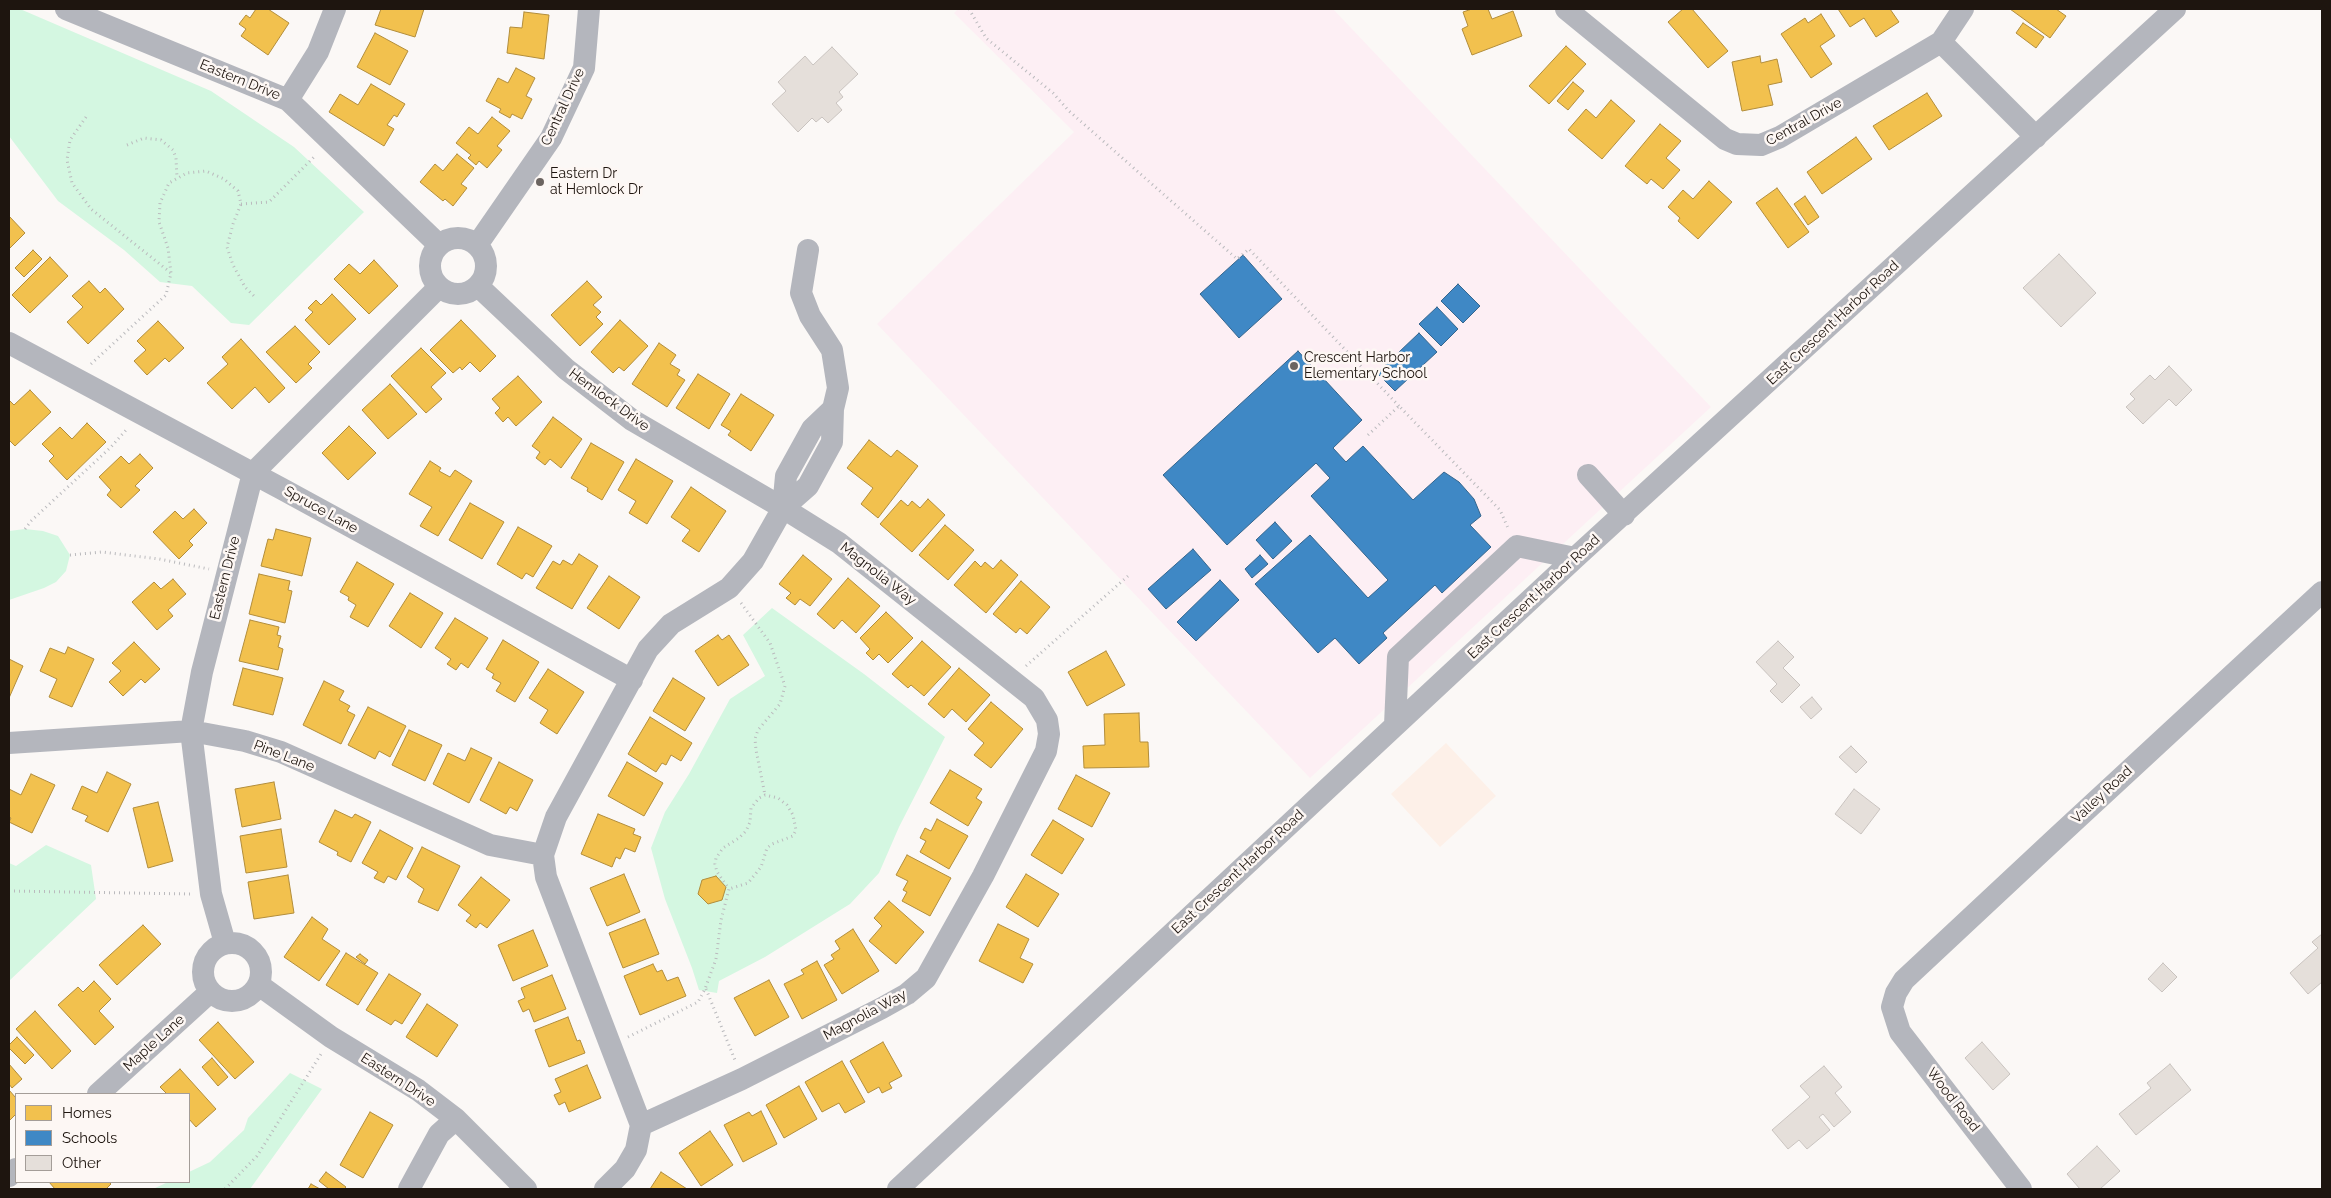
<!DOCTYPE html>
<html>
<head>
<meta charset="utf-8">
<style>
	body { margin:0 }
	#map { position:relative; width:2331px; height:1198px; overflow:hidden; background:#fbf8f6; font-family:Raleway,sans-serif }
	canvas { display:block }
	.frame { position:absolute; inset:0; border:10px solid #1e150f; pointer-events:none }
	.legend { position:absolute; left:15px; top:1093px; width:175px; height:90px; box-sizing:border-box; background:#fdf7f4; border:1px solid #a49d98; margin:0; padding:6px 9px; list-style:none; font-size:15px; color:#1e150f }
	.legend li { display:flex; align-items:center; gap:10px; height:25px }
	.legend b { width:25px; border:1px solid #a49d98 }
</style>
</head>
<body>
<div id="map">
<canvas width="2331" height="1198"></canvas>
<div class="frame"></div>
<ul class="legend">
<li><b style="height:14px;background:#f2c14e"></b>Homes</li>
<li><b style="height:14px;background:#3f88c5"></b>Schools</li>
<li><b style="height:14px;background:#e5dfda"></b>Other</li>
</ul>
</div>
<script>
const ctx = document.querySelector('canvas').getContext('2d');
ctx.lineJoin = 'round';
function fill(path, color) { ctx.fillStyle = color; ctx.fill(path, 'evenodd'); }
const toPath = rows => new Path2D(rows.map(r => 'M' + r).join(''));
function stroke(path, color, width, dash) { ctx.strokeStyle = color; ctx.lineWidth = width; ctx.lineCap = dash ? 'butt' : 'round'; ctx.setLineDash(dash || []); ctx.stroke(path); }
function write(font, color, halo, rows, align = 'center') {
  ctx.font = font + ' Raleway,sans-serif'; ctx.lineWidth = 5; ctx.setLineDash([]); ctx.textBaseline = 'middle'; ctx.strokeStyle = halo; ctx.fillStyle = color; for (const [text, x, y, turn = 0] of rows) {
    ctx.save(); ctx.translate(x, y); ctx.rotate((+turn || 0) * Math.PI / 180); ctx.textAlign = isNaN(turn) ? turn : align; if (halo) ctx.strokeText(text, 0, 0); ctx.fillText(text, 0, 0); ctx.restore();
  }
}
fill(toPath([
	[1446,743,1496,796,1440,847,1391,794]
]), '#fdf0e8');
fill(toPath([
	[958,9,1333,9,1711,407,1310,778,877,324,1074,132,954,13]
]), '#fdeff4');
fill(toPath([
	[9,9,20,9,211,91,294,147,364,212,249,325,231,323,192,286,160,282,124,250,58,201,9,136],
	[25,529,43,531,58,536,70,555,66,571,56,582,44,588,9,600,9,531],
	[772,608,864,674,945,737,899,827,879,873,850,904,765,957,719,981,717,993,699,990,692,968,665,899,651,848,665,812,689,774,730,699,765,676,743,635],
	[46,845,91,865,96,899,9,981,9,863,16,866],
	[290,1073,322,1089,250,1189,153,1189,168,1182,189,1182,189,1172,210,1162,244,1130,248,1118]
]), '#d4f7e1');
const homes = toPath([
	[256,9,268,9,289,23,268,55,241,36,246,29,239,24,246,15,250,18,256,9],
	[381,9,424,9,415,37,375,25,381,9],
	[1472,9,1488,9,1492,19,1513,11,1522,36,1472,55,1462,29,1468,26,1463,12,1472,9],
	[1683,9,1692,9,1728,51,1708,68,1668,22,1683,9],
	[1838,9,1890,9,1899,22,1876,37,1864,18,1850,27,1838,9],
	[2010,9,2056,9,2066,16,2050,38,2010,9],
	[524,12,549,15,544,59,507,53,510,27,522,28,524,12],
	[1821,14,1835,36,1820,46,1832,64,1811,78,1781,34,1805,18,1808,23,1821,14],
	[2023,23,2044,37,2036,48,2016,33,2023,23],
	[375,33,408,51,390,85,357,67,375,33],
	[1566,46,1586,64,1549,104,1529,86,1566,46],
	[1760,56,1761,63,1777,59,1782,82,1768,85,1773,105,1742,111,1732,62,1760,56],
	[516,68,535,78,526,96,532,99,522,119,512,114,510,118,499,112,501,109,486,101,498,78,508,83,516,68],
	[1573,82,1584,91,1568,110,1557,101,1573,82],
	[371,84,405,104,397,117,394,115,387,125,394,129,384,146,329,112,340,94,358,105,371,84],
	[1927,93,1942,116,1889,150,1873,126,1927,93],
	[1611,100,1635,121,1602,159,1568,130,1586,109,1596,118,1611,100],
	[492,117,510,131,497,146,502,150,487,168,479,161,476,165,468,158,471,155,456,143,469,127,478,134,492,117],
	[1660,124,1681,141,1666,158,1680,170,1663,189,1651,179,1647,184,1625,166,1660,124],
	[1856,137,1872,159,1822,194,1807,172,1856,137],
	[457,154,474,168,461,184,467,188,453,206,445,199,443,201,420,182,435,164,443,171,457,154],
	[1709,181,1732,202,1698,239,1678,221,1680,218,1668,207,1683,190,1693,199,1709,181],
	[1777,188,1809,232,1788,248,1756,203,1777,188],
	[1805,196,1819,217,1808,225,1794,204,1805,196],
	[9,216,25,233,9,249,9,216],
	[33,250,42,259,24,277,15,268,33,250],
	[50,257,68,276,30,313,12,295,50,257],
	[374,260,398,286,369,314,334,279,349,264,360,274,374,260],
	[89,281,100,293,105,288,124,309,88,344,67,322,83,307,72,296,89,281],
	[587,281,602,297,593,305,601,312,596,317,603,324,580,346,551,315,587,281],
	[332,294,356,319,329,345,305,320,313,312,308,308,316,300,321,305,332,294],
	[461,320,496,356,480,372,470,362,462,370,460,367,453,373,430,350,461,320],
	[620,320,648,346,624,371,619,367,613,373,591,352,620,320],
	[158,321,184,348,169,362,165,358,147,375,134,361,146,350,137,341,158,321],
	[295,326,320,352,308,364,312,368,296,383,266,352,295,326],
	[241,339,285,388,269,403,255,387,232,409,207,383,228,364,222,357,241,339],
	[659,343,676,355,670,364,680,370,677,375,685,380,667,407,632,384,659,343],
	[421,348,446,373,431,387,442,399,426,413,391,376,421,348],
	[698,374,730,394,709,429,676,408,698,374],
	[518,376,542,402,516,426,508,417,503,422,495,413,500,408,492,399,518,376],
	[390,384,417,414,388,439,362,410,390,384],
	[30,390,51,412,15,446,9,440,9,400,14,405,30,390],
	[741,394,774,415,751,451,728,435,731,431,721,425,741,394],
	[553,417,582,439,561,468,550,459,545,465,536,458,540,452,532,446,553,417],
	[87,423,106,442,67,480,49,461,54,456,42,444,60,427,72,439,87,423],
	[349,426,376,453,348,480,322,453,349,426],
	[869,440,891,457,897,450,918,466,878,518,861,504,873,488,847,468,869,440],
	[591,443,624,462,602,500,587,491,588,488,571,478,591,443],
	[140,454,153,468,135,486,140,490,121,508,107,495,111,490,99,477,121,456,129,464,140,454],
	[636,459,673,481,647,524,629,513,636,501,618,490,636,459],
	[430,461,441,468,439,471,450,477,455,470,472,481,438,536,420,526,432,507,409,494,430,461],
	[691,487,726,511,699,552,682,541,690,530,671,517,691,487],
	[928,499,945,515,912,552,880,524,901,500,908,506,912,501,920,508,928,499],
	[470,503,504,522,482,559,449,540,470,503],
	[194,509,207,523,189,541,193,545,179,559,153,532,175,511,183,519,194,509],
	[945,525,974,550,948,580,919,555,945,525],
	[518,527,552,546,533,577,526,573,522,579,497,564,518,527],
	[276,529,311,538,302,576,261,566,268,539,273,540,276,529],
	[579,554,598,566,572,609,536,588,553,561,560,565,563,560,572,565,579,554],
	[803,555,832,579,810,606,800,599,795,605,786,598,791,593,779,584,803,555],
	[1001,560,1018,575,986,613,954,585,975,561,981,567,985,562,993,569,1001,560],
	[357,562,394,584,368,627,350,617,356,605,348,600,349,597,340,592,357,562],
	[259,574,290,581,288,590,292,591,285,623,249,614,259,574],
	[609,576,640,597,619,629,587,608,609,576],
	[848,578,880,606,856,633,842,620,834,629,817,614,848,578],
	[173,579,186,594,168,610,173,616,157,630,132,602,154,582,161,589,173,579],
	[1021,581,1050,607,1027,634,1020,628,1016,633,993,614,1021,581],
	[410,593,443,613,421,648,389,626,410,593],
	[886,612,913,638,888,663,879,654,873,660,866,653,870,649,860,638,886,612],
	[455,618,488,638,468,668,461,663,456,670,447,664,451,659,435,648,455,618],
	[250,620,279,627,277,635,281,636,278,647,283,649,278,670,239,661,250,620],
	[718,635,722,640,729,635,749,665,718,686,695,651,718,635],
	[503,640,539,662,515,702,496,691,501,683,492,678,494,674,486,669,503,640],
	[922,641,951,667,924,696,911,685,908,688,892,674,922,641],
	[134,642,160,669,145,683,141,679,123,696,109,682,121,671,112,663,134,642],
	[68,647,94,659,72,707,49,697,57,679,40,671,50,648,65,654,68,647],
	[1106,651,1125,685,1087,706,1068,672,1106,651],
	[9,659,23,666,9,698,9,659],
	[243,668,283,678,273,715,233,705,243,668],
	[959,668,990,695,966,722,952,709,944,718,928,704,959,668],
	[548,669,584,692,557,734,540,723,548,710,529,698,548,669],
	[673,678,705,698,685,731,653,711,673,678],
	[324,681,344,691,339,700,350,706,347,711,355,715,341,744,303,725,324,681],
	[991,702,1023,729,991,768,974,755,984,743,968,729,991,702],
	[368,707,406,726,390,757,379,751,375,759,348,745,368,707],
	[1139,713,1140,742,1148,742,1149,767,1084,768,1083,746,1105,745,1104,714,1139,713],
	[650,717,692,743,681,761,671,755,666,765,662,763,656,772,628,754,650,717],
	[409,730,442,745,425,781,392,765,409,730],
	[471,748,492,758,469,803,433,784,448,753,465,761,471,748],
	[499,762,533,780,517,811,510,807,506,814,480,800,499,762],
	[627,762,663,783,644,816,608,796,627,762],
	[950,770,982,789,976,798,982,802,968,826,930,803,950,770],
	[107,772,131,784,108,832,85,821,88,816,72,809,82,786,97,793,107,772],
	[31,774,55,785,32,833,9,822,11,818,9,817,9,789,21,795,31,774],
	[1076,775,1110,793,1092,827,1058,809,1076,775],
	[274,782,281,819,242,827,235,789,274,782],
	[158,802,173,861,148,868,133,808,158,802],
	[335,810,352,818,355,814,371,822,351,862,337,855,338,852,319,842,335,810],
	[598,814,635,829,633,834,641,837,635,852,625,848,620,859,616,857,612,867,581,854,598,814],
	[937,819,968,836,949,869,920,852,926,841,920,838,925,828,931,831,937,819],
	[1053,820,1084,839,1062,874,1031,855,1053,820],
	[281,829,287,867,246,873,240,836,281,829],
	[380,830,413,848,396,880,388,876,384,883,374,878,378,872,362,863,380,830],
	[422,847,460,866,438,911,418,902,424,889,407,877,422,847],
	[907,855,951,878,930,916,902,901,907,892,903,890,908,881,896,875,907,855],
	[624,874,640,912,607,926,590,888,624,874],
	[1026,874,1059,894,1038,927,1006,907,1026,874],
	[288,875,294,913,254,919,248,882,288,875],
	[716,876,726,887,722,900,708,904,698,894,702,880,716,876],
	[481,877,510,900,487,928,480,923,476,928,466,921,471,915,458,905,481,877],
	[889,901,924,932,896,964,869,941,882,926,874,918,889,901],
	[312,917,328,929,322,939,340,951,319,981,284,957,312,917],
	[645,919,659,954,623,968,609,933,645,919],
	[998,924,1029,939,1020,958,1033,964,1023,983,979,961,998,924],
	[143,925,161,944,117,985,99,965,143,925],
	[853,929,879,971,842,994,824,965,834,959,831,955,840,949,835,941,853,929],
	[533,930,548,966,513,981,498,945,533,930],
	[346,953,378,973,358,1005,326,985,346,953],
	[360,954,368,960,365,964,356,957,360,954],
	[817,961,837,1000,802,1019,784,984,804,974,801,970,817,961],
	[653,964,657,972,662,970,667,981,678,977,686,996,640,1015,624,976,653,964],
	[389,974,421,994,402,1024,395,1020,391,1025,366,1010,389,974],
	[552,975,566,1009,534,1022,529,1009,523,1012,518,1001,525,998,521,988,552,975],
	[769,980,789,1017,755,1036,734,998,769,980],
	[94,981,111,999,99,1011,114,1027,95,1045,58,1005,78,987,83,992,94,981],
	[427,1004,458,1025,437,1057,406,1037,427,1004],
	[35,1011,71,1051,52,1069,16,1029,35,1011],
	[568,1017,577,1041,580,1040,585,1053,549,1067,535,1030,568,1017],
	[218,1022,254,1062,235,1079,199,1040,218,1022],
	[17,1037,34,1055,25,1064,9,1048,9,1045,17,1037],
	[883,1042,902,1076,889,1083,892,1088,882,1093,879,1087,868,1093,850,1061,883,1042],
	[212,1058,228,1077,218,1086,202,1067,212,1058],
	[842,1061,865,1102,845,1113,839,1103,822,1112,805,1082,842,1061],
	[9,1064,22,1079,12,1088,9,1084,9,1064],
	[587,1065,601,1098,569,1112,565,1102,559,1105,554,1095,561,1092,555,1079,587,1065],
	[180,1069,216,1109,196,1127,189,1119,189,1094,167,1094,160,1087,180,1069],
	[799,1086,817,1119,784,1138,766,1105,799,1086],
	[9,1090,16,1098,16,1114,9,1121,9,1090],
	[761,1111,777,1144,743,1162,724,1125,749,1112,752,1116,761,1111],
	[370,1112,393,1125,363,1178,340,1165,370,1112],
	[710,1131,733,1165,701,1186,679,1153,710,1131],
	[326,1172,346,1187,344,1189,329,1189,319,1181,326,1172],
	[661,1172,687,1189,650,1189,661,1172],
	[49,1182,109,1182,111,1184,106,1189,55,1189,49,1182],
	[311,1184,320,1189,308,1189,311,1184]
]);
fill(homes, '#f2c14e');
stroke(homes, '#b28d3b', 1);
const schools = toPath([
	[1243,255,1282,299,1239,338,1200,294,1243,255],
	[1458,284,1480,306,1463,323,1441,301,1458,284],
	[1437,307,1458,329,1441,346,1419,324,1437,307],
	[1419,333,1437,352,1395,391,1377,373,1419,333],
	[1298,351,1362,420,1333,448,1346,462,1363,446,1413,500,1444,472,1459,482,1474,499,1481,516,1470,525,1491,547,1442,593,1435,585,1383,633,1387,638,1359,664,1335,638,1318,653,1255,584,1310,535,1368,598,1388,580,1311,496,1330,478,1316,463,1227,545,1163,475,1298,351],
	[1275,522,1292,541,1273,559,1256,540,1275,522],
	[1193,549,1211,570,1166,609,1148,589,1193,549],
	[1260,555,1268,564,1252,578,1245,569,1260,555],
	[1220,580,1239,600,1196,641,1177,622,1220,580]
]);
fill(schools, '#3f88c5');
stroke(schools, '#35668e', 1);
const building = toPath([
	[832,47,858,74,839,92,843,97,836,103,842,110,828,123,822,117,816,122,812,118,798,132,772,104,786,91,778,82,805,56,813,65,832,47],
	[2059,254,2096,293,2061,327,2023,288,2059,254],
	[2169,366,2192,390,2176,406,2169,399,2143,424,2126,407,2135,399,2130,394,2150,375,2155,380,2169,366],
	[1778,641,1794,657,1783,668,1800,685,1782,703,1770,691,1777,684,1756,662,1778,641],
	[1812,697,1822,709,1811,719,1800,707,1812,697],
	[1851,746,1867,762,1856,773,1839,757,1851,746],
	[1854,789,1880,809,1861,834,1835,814,1854,789],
	[2322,934,2322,982,2308,994,2290,973,2318,948,2312,942,2322,934],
	[2163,963,2177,977,2162,992,2148,979,2163,963],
	[1982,1042,2010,1074,1993,1090,1965,1058,1982,1042],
	[2170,1064,2191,1090,2136,1135,2119,1114,2151,1088,2147,1083,2170,1064],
	[1824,1066,1842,1087,1835,1093,1851,1112,1834,1127,1823,1114,1819,1117,1830,1130,1807,1149,1799,1140,1788,1149,1772,1130,1810,1097,1800,1086,1824,1066],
	[2097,1146,2120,1171,2100,1189,2080,1189,2067,1174,2097,1146]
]);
fill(building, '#e5dfda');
stroke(building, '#c9c3bf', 1);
stroke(toPath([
	[969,9,986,38,1053,93,1069,111,1237,259,1249,249,1399,406],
	[86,117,70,140,67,160,72,183,91,209,171,273],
	[127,145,144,138,161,140,173,150,176,158,177,178],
	[241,204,269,202,316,155],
	[91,364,166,295,171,273,168,248,159,222,160,203,169,183,187,173,206,171,224,179,238,191,241,204,233,224,227,247,233,265,245,287,254,296],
	[1368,435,1399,406,1500,510,1508,528],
	[25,529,31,521,110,448,127,429],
	[70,555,102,552,159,559,209,569],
	[741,603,770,643,785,686,780,704,758,730,755,739,756,750,765,795],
	[1026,666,1128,576],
	[9,891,192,894],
	[706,989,735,1060],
	[628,1037,698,1002,705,989,716,959,721,920,729,889,717,872,715,864,716,858,723,848,739,838,746,831,750,822,751,808,759,798,765,795,778,798,787,805,793,815,796,830,793,836,772,844,767,848,761,867,748,883,729,889],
	[225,1189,257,1156,321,1054]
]), '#bababd', 3, [1, 4]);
stroke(toPath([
	[66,9,288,100,439,245],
	[1566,9,1725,139,1737,144,1761,145,1780,137,1941,42,1963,9],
	[1941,42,2036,137],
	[288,100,318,52,335,9],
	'430 266a28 28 0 1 1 56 0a28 28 0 1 1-56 0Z',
	[477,245,551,138,584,68,589,9],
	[478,286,566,369,632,420,783,508],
	[9,343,284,490,632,680],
	[1588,475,1624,515],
	[783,508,839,543,1034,698,1047,720,1049,734,1046,751,983,876,926,978,907,994,882,1008,742,1079,641,1125,546,877,543,855,556,817,648,649,671,624,729,588,753,561,783,508],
	[783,508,808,486,832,442,833,409,838,388,832,350,810,316,801,293,808,250],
	[783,508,786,476,812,429,833,409],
	[1395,725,1398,657,1517,546,1575,558],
	[9,743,191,731,245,741,281,752,490,845,543,855],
	'203 972a29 29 0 1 1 58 0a29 29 0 1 1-58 0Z',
	[225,943,211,894,191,731,202,672,253,473,439,287],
	[259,985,331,1037,418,1090,456,1119,526,1189],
	[98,1094,210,992],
	[9,1176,16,1169],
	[409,1189,439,1134,456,1119],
	[605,1189,625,1169,636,1150,641,1125],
	[898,1189,1575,558,2175,9],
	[2021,1189,1900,1032,1892,1007,1896,993,1904,980,2055,839,2322,592]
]), '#b4b6bd', 22);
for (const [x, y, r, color] of [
	[540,182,5,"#6b6460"],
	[1294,366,5,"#6b6460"]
]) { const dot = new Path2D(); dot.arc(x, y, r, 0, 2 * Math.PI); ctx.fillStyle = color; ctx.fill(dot); stroke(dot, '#fdf7f4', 2); }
write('14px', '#1e150f', '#fdf7f4', [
	["Eastern Drive",240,80,22],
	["Central Drive",563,107,-65],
	["Central Drive",1804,122,-29],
	["East Crescent Harbor Road",1833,323,-43],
	["Hemlock Drive",609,400,36],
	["Spruce Lane",321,510,29],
	["Magnolia Way",878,574,38],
	["Eastern Drive",225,578,-76],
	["East Crescent Harbor Road",1534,597,-43],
	["Pine Lane",284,756,21],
	["Valley Road",2102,795,-43],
	["East Crescent Harbor Road",1238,872,-43],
	["Magnolia Way",865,1015,-28],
	["Maple Lane",154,1043,-42],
	["Eastern Drive",398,1080,33],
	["Wood Road",1953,1100,52]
]);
write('14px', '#1e150f', '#fdf7f4', [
	["Eastern Dr",550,174],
	["at Hemlock Dr",550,190],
	["Crescent Harbor",1304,358],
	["Elementary School",1304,374]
], 'left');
</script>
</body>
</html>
